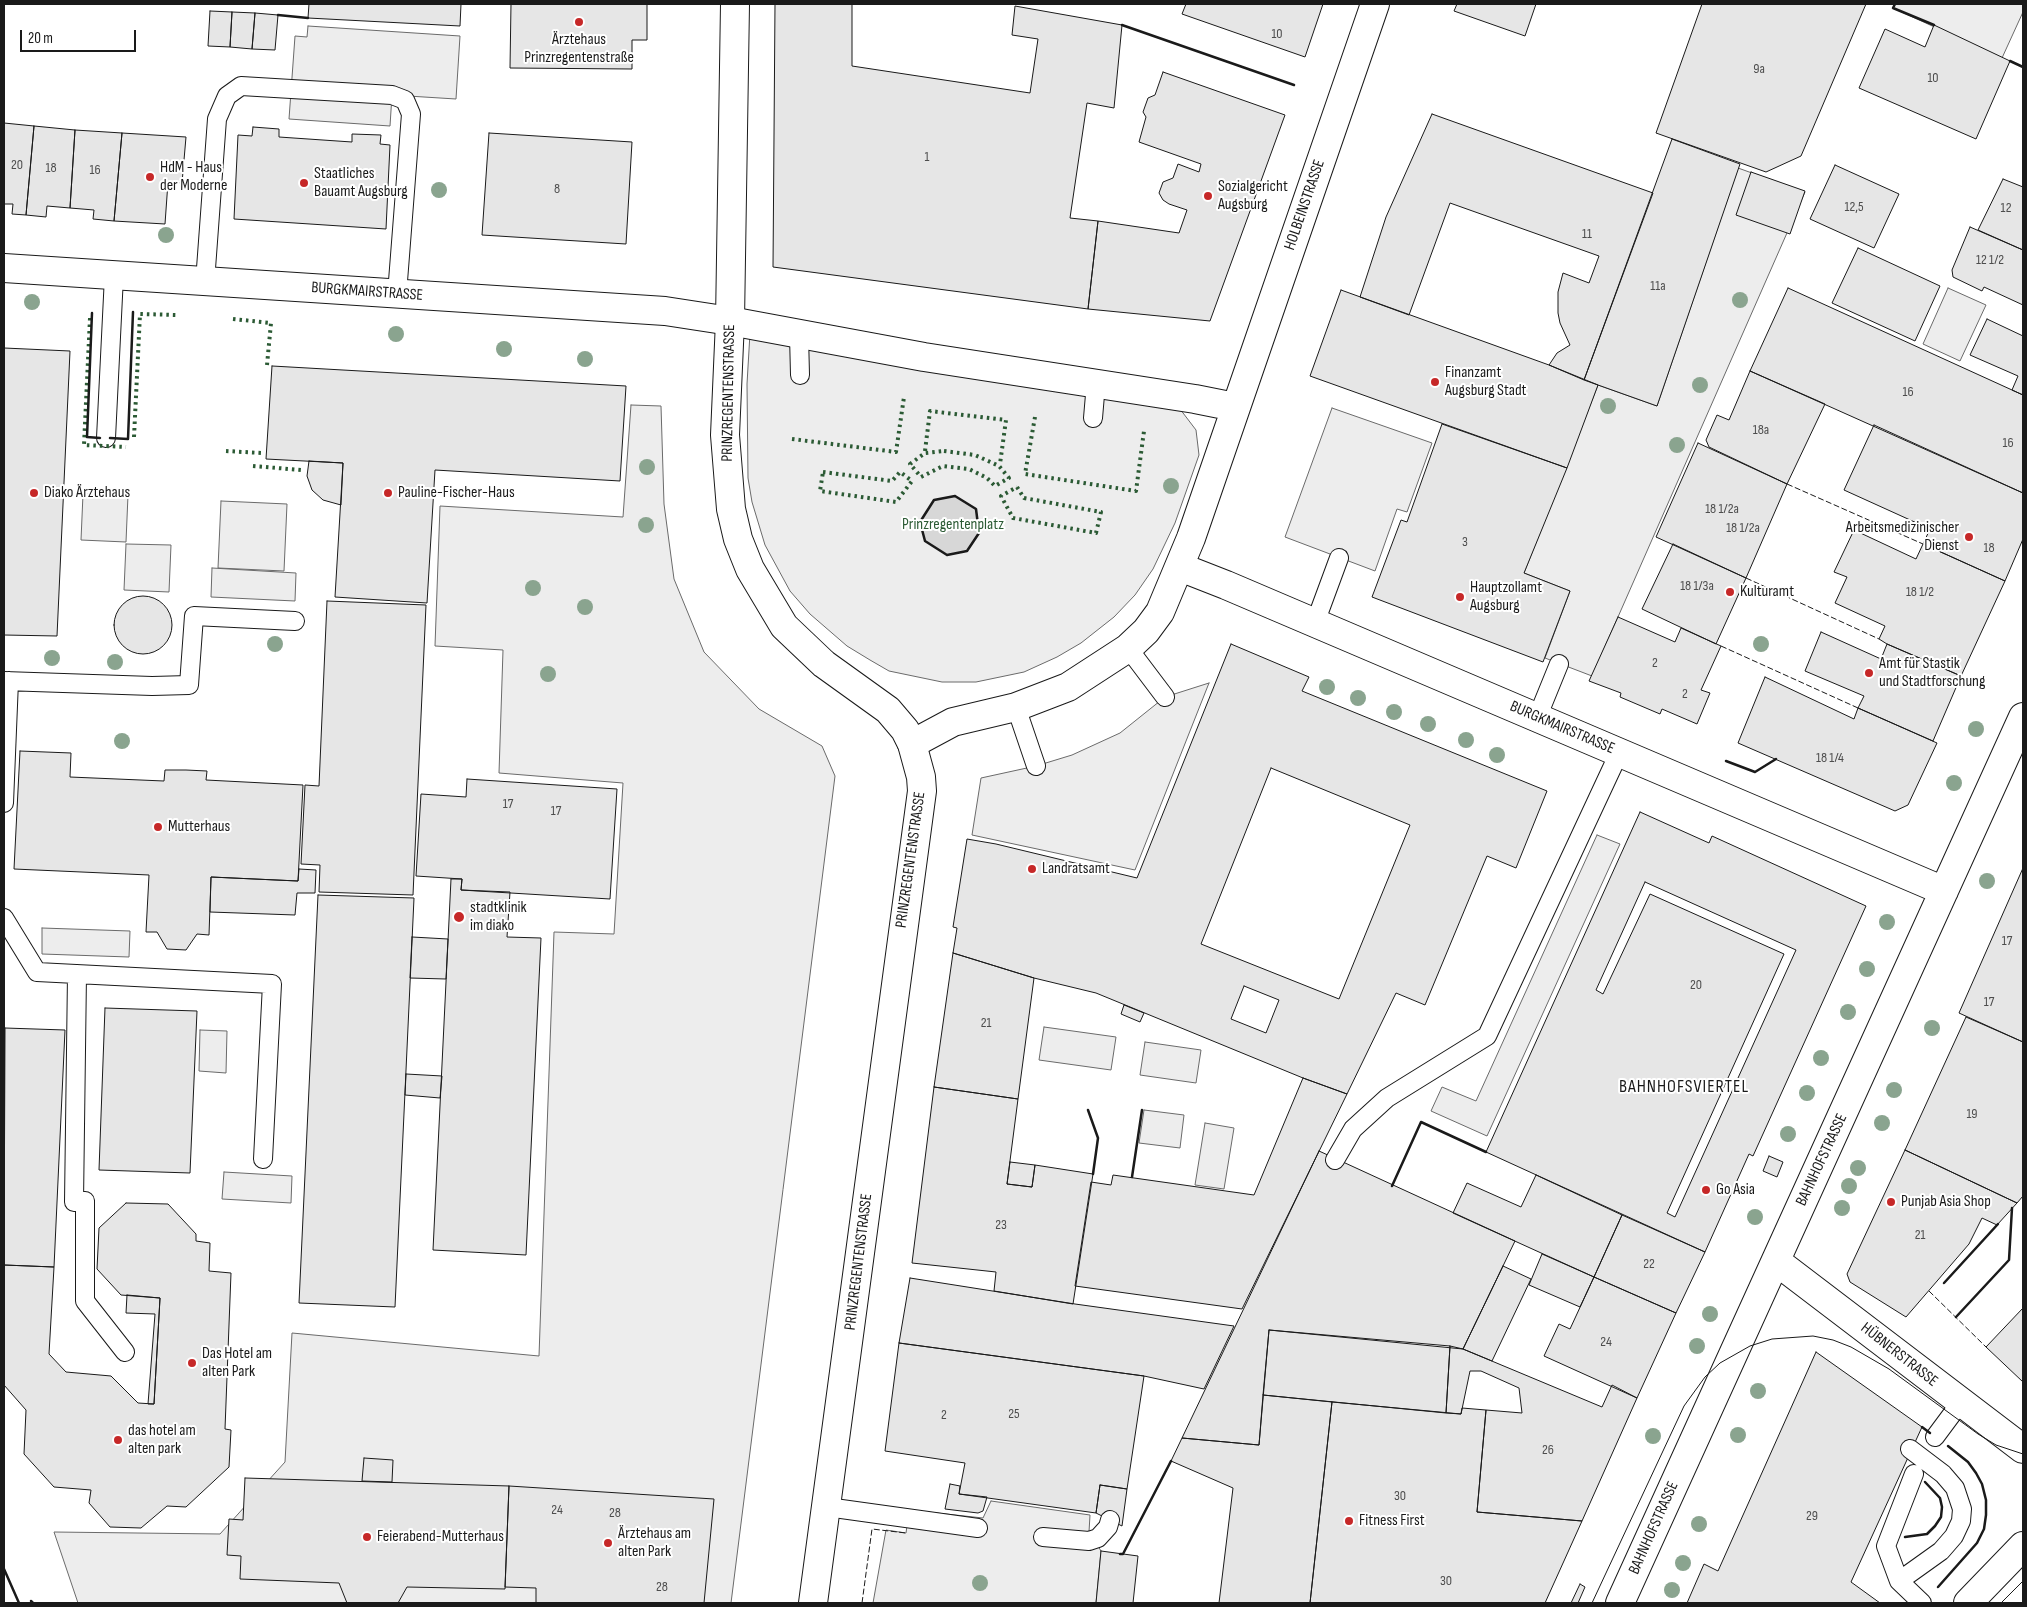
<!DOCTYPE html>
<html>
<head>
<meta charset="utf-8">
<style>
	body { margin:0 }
	#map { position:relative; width:2027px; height:1607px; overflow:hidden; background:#fff; font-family:"Sofia Sans Condensed",sans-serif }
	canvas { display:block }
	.frame { position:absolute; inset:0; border:5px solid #1a1a1a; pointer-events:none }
	.scale { position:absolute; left:20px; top:30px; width:116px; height:22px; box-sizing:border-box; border:2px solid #1a1a1a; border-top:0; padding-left:6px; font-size:15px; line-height:18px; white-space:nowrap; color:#1a1a1a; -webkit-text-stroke:4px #fff; paint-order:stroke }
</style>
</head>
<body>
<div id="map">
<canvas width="2027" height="1607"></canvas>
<div class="frame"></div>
<div class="scale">20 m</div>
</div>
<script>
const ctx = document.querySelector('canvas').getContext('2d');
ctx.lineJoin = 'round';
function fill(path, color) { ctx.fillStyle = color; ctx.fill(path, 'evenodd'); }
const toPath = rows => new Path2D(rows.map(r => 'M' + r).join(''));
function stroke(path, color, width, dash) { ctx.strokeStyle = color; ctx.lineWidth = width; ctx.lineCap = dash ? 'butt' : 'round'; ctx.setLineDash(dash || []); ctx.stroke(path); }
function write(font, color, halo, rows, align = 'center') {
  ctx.font = font + ' "Sofia Sans Condensed",sans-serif'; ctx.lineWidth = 4; ctx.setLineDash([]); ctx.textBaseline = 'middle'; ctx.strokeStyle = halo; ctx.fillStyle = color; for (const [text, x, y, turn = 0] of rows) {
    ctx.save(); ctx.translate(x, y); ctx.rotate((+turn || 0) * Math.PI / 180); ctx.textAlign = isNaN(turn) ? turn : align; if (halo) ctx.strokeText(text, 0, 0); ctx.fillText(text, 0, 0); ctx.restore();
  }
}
const built = toPath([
	[1895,4,2023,4,2023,12,2002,58,1893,8,1895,4],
	[308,26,460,36,456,99,392,95,390,126,289,119,295,36,307,37,308,26],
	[1738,168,1805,192,1592,676,1545,658,1570,591,1524,573,1598,385,1657,406,1738,168],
	[1948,288,1986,305,1960,361,1923,344,1948,288],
	[750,333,1180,409,1196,430,1199,455,1175,523,1153,569,1135,595,1114,617,1081,643,1057,657,1024,672,976,682,942,682,889,671,870,660,847,646,810,614,790,591,765,545,752,502,748,478,747,384,750,333],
	[631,405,661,406,664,504,674,579,704,652,759,709,822,746,835,776,731,1603,78,1603,54,1532,220,1534,285,1462,292,1333,539,1356,554,932,614,934,623,783,499,773,503,650,435,646,440,506,623,517,631,405],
	[1332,408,1432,443,1407,512,1397,509,1375,571,1285,537,1332,408],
	[83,494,128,495,126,542,81,540,83,494],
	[221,501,287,504,284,571,218,568,221,501],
	[126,544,171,545,169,592,124,590,126,544],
	[212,568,296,573,295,601,211,597,212,568],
	[1209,683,1135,870,972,835,981,778,1036,766,1072,755,1120,733,1165,697,1209,683],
	[1597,835,1620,844,1487,1136,1431,1111,1442,1087,1476,1101,1597,835],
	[42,928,130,931,129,957,42,954,42,928],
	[1044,1027,1116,1037,1111,1070,1039,1060,1044,1027],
	[200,1030,227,1031,226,1073,199,1071,200,1030],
	[1145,1042,1201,1050,1196,1083,1140,1075,1145,1042],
	[1144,1110,1184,1115,1180,1148,1139,1143,1144,1110],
	[1205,1123,1234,1128,1224,1189,1195,1185,1205,1123],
	[224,1172,292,1176,291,1203,222,1199,224,1172],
	[991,1501,1090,1515,1089,1532,1101,1551,1096,1603,873,1603,886,1530,906,1533,909,1510,983,1518,991,1501]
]);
fill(built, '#ededed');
stroke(built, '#6a6a6a', 1);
const water = toPath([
	[955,496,976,509,979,533,967,551,947,555,925,541,920,522,934,500,955,496]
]);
fill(water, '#d7d7d7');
stroke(water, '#6a6a6a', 1);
const building = toPath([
	[309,4,461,4,460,26,308,18,309,4],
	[511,4,647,4,647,40,632,40,632,69,510,68,511,4],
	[775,4,852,4,852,66,1030,93,1038,39,1012,35,1015,6,1122,25,1114,108,1087,103,1070,218,1098,221,1088,309,773,267,775,4],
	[1186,4,1323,4,1305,57,1182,14,1186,4],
	[1457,4,1536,4,1525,36,1454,11,1457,4],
	[1702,4,1866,4,1801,156,1766,172,1656,133,1702,4],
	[210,11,232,12,230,47,208,46,210,11],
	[232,12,255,13,252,49,230,47,232,12],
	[255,13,278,15,275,50,252,49,255,13],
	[1934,25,2010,61,1976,139,1859,88,1885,29,1925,47,1934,25],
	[1163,72,1285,115,1210,321,1088,309,1098,221,1179,233,1187,210,1169,204,1163,200,1159,193,1163,182,1173,178,1178,164,1199,172,1201,164,1139,142,1146,117,1143,112,1148,98,1155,95,1163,72],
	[1432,114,1653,193,1584,380,1549,365,1557,353,1570,345,1560,323,1558,313,1558,292,1563,273,1589,283,1599,256,1450,203,1409,315,1360,297,1386,217,1432,114],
	[4,123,34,126,26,215,12,214,13,204,4,204,4,123],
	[34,126,75,130,70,208,47,206,46,217,26,215,34,126],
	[253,127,279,129,279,137,352,142,352,134,381,135,380,144,390,145,386,229,234,219,238,135,252,136,253,127],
	[75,130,122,133,114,221,93,219,94,210,70,208,75,130],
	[122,133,186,137,182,183,168,182,165,224,114,221,122,133],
	[489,133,632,142,626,244,482,235,489,133],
	[1672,139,1740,164,1657,406,1584,380,1672,139],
	[1835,165,1899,194,1874,248,1810,219,1835,165],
	[1751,172,1805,191,1790,234,1736,215,1751,172],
	[2003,179,2023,187,2023,250,1978,230,2003,179],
	[1970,227,2023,250,2023,305,1984,287,1982,291,1953,277,1952,270,1970,227],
	[1858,248,1940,286,1915,341,1832,303,1858,248],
	[1788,288,2023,395,2023,493,1750,371,1788,288],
	[1341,290,1549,365,1598,385,1567,468,1310,376,1341,290],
	[1987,319,2023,336,2023,395,2012,390,2018,376,1970,355,1987,319],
	[4,348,70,351,57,636,4,635,4,348],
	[272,366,626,386,620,481,435,470,427,603,335,597,343,463,266,459,272,366],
	[1750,371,1825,404,1787,484,1709,447,1706,440,1717,415,1729,420,1750,371],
	[1442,424,1567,468,1524,573,1570,591,1543,662,1372,597,1401,520,1407,522,1442,424],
	[1874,425,2023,493,2023,539,2005,581,1923,544,1930,529,1844,490,1874,425],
	[1698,443,1787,484,1746,578,1656,537,1698,443],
	[309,461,343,463,341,505,323,500,312,490,307,476,309,461],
	[1854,530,1916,559,1923,544,2005,581,1961,676,1887,644,1879,639,1885,626,1835,603,1847,577,1834,572,1854,530],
	[1673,544,1746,578,1716,644,1642,609,1673,544],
	'114 625a29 29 0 1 1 58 0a29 29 0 1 1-58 0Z',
	[327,601,426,605,413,895,319,892,320,865,301,864,305,785,319,786,327,601],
	[1618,617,1675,642,1681,628,1721,646,1701,690,1710,693,1697,724,1662,709,1660,714,1620,697,1621,693,1589,681,1618,617],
	[1821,632,1881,659,1887,644,1961,676,1933,741,1858,708,1864,696,1805,671,1821,632],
	[1231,644,1309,677,1302,691,1547,791,1516,868,1487,856,1425,1005,1396,993,1347,1094,1303,1078,1096,993,1034,978,953,953,957,928,953,927,967,839,996,844,1137,878,1231,644],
	[1271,768,1410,825,1339,999,1201,944,1271,768],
	[1765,677,1854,719,1858,708,1937,743,1908,805,1895,811,1738,743,1765,677],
	[20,751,71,753,70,777,164,781,165,770,186,770,207,771,206,780,303,785,298,881,211,877,209,935,197,934,186,950,167,949,157,932,146,932,149,875,14,869,20,751],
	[467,779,617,789,610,899,461,890,462,879,416,876,421,794,466,797,467,779],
	[1640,812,1709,843,1712,836,1866,906,1753,1156,1749,1154,1705,1252,1486,1152,1640,812],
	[2023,868,2023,1042,1959,1013,2023,868],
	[299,869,316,870,315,893,297,893,295,915,210,912,211,877,298,881,299,869],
	[451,879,462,879,461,890,510,892,507,937,541,938,526,1255,433,1250,451,879],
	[1645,882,1796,950,1675,1217,1667,1213,1784,954,1650,894,1603,994,1596,990,1645,882],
	[318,895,414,898,395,1307,299,1303,318,895],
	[412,937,448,939,446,979,410,978,412,937],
	[953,953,1034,978,1018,1099,934,1087,953,953],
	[1244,986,1279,1000,1266,1033,1231,1019,1244,986],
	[1124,1005,1144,1013,1140,1022,1121,1014,1124,1005],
	[105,1008,197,1011,190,1173,99,1170,105,1008],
	[1966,1017,2023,1042,2023,1196,2017,1203,1905,1150,1966,1017],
	[5,1028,65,1030,54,1267,4,1265,5,1028],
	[406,1074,442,1076,440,1098,405,1095,406,1074],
	[1303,1078,1347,1094,1242,1309,1075,1286,1091,1182,1111,1185,1113,1175,1254,1195,1303,1078],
	[934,1087,1018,1099,1007,1184,1032,1187,1035,1165,1093,1174,1073,1304,994,1291,996,1272,912,1263,934,1087],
	[1905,1150,2017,1203,1997,1225,1982,1218,1969,1244,1906,1317,1850,1282,1847,1274,1905,1150],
	[1319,1151,1515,1241,1503,1266,1463,1349,1269,1330,1259,1445,1182,1438,1319,1151],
	[1769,1156,1783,1162,1777,1177,1763,1171,1769,1156],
	[1010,1162,1035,1165,1032,1187,1007,1184,1010,1162],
	[1536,1175,1622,1215,1594,1277,1453,1213,1467,1183,1521,1207,1536,1175],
	[126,1203,168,1204,196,1234,196,1241,210,1243,209,1271,231,1273,225,1429,231,1430,229,1467,186,1507,167,1506,141,1528,110,1527,89,1503,91,1490,54,1487,24,1454,26,1410,4,1385,4,1265,54,1267,49,1354,66,1372,111,1376,138,1403,154,1404,160,1298,121,1295,97,1269,99,1228,126,1203],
	[1622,1215,1705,1252,1676,1313,1594,1277,1622,1215],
	[1542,1254,1594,1277,1580,1307,1529,1285,1542,1254],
	[1503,1266,1531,1279,1492,1361,1463,1349,1503,1266],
	[1594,1277,1676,1313,1637,1398,1544,1356,1559,1324,1570,1329,1594,1277],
	[910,1278,1075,1304,1234,1326,1204,1389,1144,1376,899,1343,910,1278],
	[127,1295,160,1298,154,1404,148,1404,155,1314,126,1313,127,1295],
	[2023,1308,2023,1382,1986,1347,2023,1308],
	[1269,1330,1450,1346,1446,1413,1263,1395,1269,1330],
	[899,1343,1144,1376,1127,1489,1100,1485,1096,1513,959,1494,965,1463,885,1451,899,1343],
	[1450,1346,1463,1349,1602,1407,1612,1385,1637,1398,1582,1521,1477,1512,1486,1410,1522,1413,1519,1388,1481,1371,1470,1371,1461,1414,1446,1413,1450,1346],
	[1816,1352,1922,1427,1851,1582,1880,1603,1687,1603,1704,1564,1718,1571,1816,1352],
	[1263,1395,1332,1402,1310,1603,1219,1603,1233,1488,1171,1461,1182,1438,1259,1445,1263,1395],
	[1332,1402,1461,1414,1462,1408,1486,1410,1477,1512,1582,1521,1545,1603,1310,1603,1332,1402],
	[364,1458,393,1460,392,1482,362,1481,364,1458],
	[245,1478,509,1486,505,1589,407,1587,398,1603,347,1603,339,1583,240,1579,241,1556,227,1555,229,1519,243,1520,245,1478],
	[950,1484,960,1486,959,1494,987,1497,983,1511,978,1513,945,1509,950,1484],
	[1100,1485,1127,1489,1122,1526,1096,1513,1100,1485],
	[509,1486,714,1499,704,1603,536,1603,536,1588,505,1587,509,1486],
	[1101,1551,1138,1556,1133,1603,1096,1603,1101,1551],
	[1580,1584,1585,1587,1578,1603,1571,1603,1580,1584]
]);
fill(building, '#e6e6e6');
stroke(building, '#1a1a1a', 1);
const service = toPath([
	[205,282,217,119,227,96,241,86,392,95,405,100,411,114,397,294],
	[799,335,800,375],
	[1093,418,1096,383],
	[106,438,114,276],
	[1315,623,1339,558],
	[1128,648,1165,697],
	[4,681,152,686,189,685,194,616,295,621],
	[1016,707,1036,766],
	[1537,718,1559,664],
	[4,803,9,681],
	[4,918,37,972,272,984,263,1159],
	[77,974,74,1202,85,1201,85,1301,125,1352],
	[1335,1160,1353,1129,1387,1098,1487,1036,1619,753],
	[1935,1437,1961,1402],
	[1914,1474,1886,1546,1899,1581,1922,1603],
	[827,1507,978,1528],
	[1043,1537,1089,1541,1098,1538,1108,1527,1110,1520],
	[1899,1581,1941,1551,1954,1536,1961,1521,1962,1509,1955,1488,1943,1474,1910,1449]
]);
const minor = toPath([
	[4,268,665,311,730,321,924,357,1195,399,1235,407],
	[1180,567,1226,585,1944,891],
	[912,744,953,722,1016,707,1068,687,1128,648,1146,631,1160,612,1191,538,1375,4],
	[1776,1261,2023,1449],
	[1620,1603,2023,717],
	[1968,1603,2023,1546]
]);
const tertiary = toPath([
	[735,4,730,321,725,435,731,509,738,539,750,569,784,626,824,664,888,710,905,730,912,744,921,777,922,791,813,1603]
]);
stroke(service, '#1a1a1a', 20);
stroke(minor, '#1a1a1a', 30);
stroke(tertiary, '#1a1a1a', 30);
stroke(service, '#fff', 18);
stroke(minor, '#fff', 28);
stroke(tertiary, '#fff', 28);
stroke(toPath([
	[1592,1603,1684,1406,1705,1377,1720,1363,1750,1346,1772,1339,1813,1336,1833,1340,1851,1347,1889,1369,1978,1434,1996,1445,2023,1454],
	[2001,1603,2023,1581]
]), '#1a1a1a', 1);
stroke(toPath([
	[90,318,84,445,126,447],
	[233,319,271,323,267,365],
	[1035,417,1025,474,1136,491,1144,431],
	[134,437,140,314,177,315],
	[792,439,896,452,904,397],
	[226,451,261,453],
	[925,451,930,411,1006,420,1000,464],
	[944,451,975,455,999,466,1009,478,995,486,987,478,969,469,943,466,921,477,910,464,925,453,944,451],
	[253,466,301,470],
	[823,472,892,481,900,472,912,481,896,502,820,491,823,472],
	[1017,487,1024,498,1101,512,1096,533,1013,518,1001,496,1017,487]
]), '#2b5a34', 4, [2.5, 4]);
stroke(toPath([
	[1787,484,1923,544],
	[1746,578,1879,639],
	[1721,646,1858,708],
	[1929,1291,1986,1347],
	[862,1603,872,1529,906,1533]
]), '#1a1a1a', 1, [6, 2.5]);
stroke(toPath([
	[1895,4,1893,8,1934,25],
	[278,15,308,18],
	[1122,25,1294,85],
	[2010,61,2023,67],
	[92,313,87,437,100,438],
	[110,438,128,439,133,312],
	[955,496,976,509,979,533,967,551,947,555,925,541,920,522,934,500,955,496],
	'947 525a4 4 0 1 1 8 0a4 4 0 1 1-8 0Z',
	[1726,761,1755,772,1776,759],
	[1088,1110,1098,1138,1093,1174],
	[1132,1177,1142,1110],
	[1392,1186,1421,1122,1486,1152],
	[1944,1283,1998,1224],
	[1956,1317,2009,1260,2012,1208],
	[1922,1427,1930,1433],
	[1905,1537,1927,1534,1935,1526,1941,1517,1942,1507,1940,1498,1925,1482],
	[1120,1554,1123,1554,1171,1461],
	[4,1569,19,1603],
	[1938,1587,1977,1543,1984,1529,1986,1515,1986,1500,1982,1484,1976,1473,1968,1462,1948,1446],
	[31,1601,33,1603]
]), '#1a1a1a', 2.5);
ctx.fillStyle = '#8aa48f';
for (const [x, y] of [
	[439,190],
	[166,235],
	[1740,300],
	[32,302],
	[396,334],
	[504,349],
	[585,359],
	[1700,385],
	[1608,406],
	[1677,445],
	[647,467],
	[1171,486],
	[646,525],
	[533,588],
	[585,607],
	[275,644],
	[1761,644],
	[52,658],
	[115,662],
	[548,674],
	[1327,687],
	[1358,698],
	[1394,712],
	[1428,724],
	[1976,729],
	[1466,740],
	[122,741],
	[1497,755],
	[1954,783],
	[1987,881],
	[1887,922],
	[1867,969],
	[1848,1012],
	[1932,1028],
	[1821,1058],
	[1894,1090],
	[1807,1093],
	[1882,1123],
	[1788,1134],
	[1858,1168],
	[1849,1186],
	[1842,1208],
	[1755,1217],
	[1710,1314],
	[1697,1346],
	[1758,1391],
	[1738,1435],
	[1653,1436],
	[1699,1524],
	[1683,1563],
	[980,1583],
	[1672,1590]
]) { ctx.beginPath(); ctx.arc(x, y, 8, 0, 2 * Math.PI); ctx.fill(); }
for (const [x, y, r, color] of [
	[579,22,5,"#c62828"],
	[150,177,5,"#c62828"],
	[304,183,5,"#c62828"],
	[1208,196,5,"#c62828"],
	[1435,382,5,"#c62828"],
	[34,493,5,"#c62828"],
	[388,493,5,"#c62828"],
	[1969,537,5,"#c62828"],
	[1730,592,5,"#c62828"],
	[1460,597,5,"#c62828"],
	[1869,673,5,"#c62828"],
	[158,827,5,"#c62828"],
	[1032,869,5,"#c62828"],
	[459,917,6,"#c62828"],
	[1706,1190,5,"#c62828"],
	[1891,1202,5,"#c62828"],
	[192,1363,5,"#c62828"],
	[118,1440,5,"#c62828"],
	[1349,1521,5,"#c62828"],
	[367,1537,5,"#c62828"],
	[608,1543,5,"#c62828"]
]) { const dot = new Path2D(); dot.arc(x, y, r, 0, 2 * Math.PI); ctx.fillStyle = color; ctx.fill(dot); stroke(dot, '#fff', 2); }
write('14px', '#4d4d4d', null, [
	["10",1277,34],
	["9a",1759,69],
	["10",1933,78],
	["1",927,157],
	["20",17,165],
	["18",51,168],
	["16",95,170],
	["8",557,189],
	["12,5",1854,207],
	["12",2006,208],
	["11",1587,234],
	["12 1/2",1990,260],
	["11a",1658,286],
	["16",1908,392],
	["18a",1761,430],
	["16",2008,443],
	["18 1/2a",1722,509],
	["18 1/2a",1743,528],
	["3",1465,542],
	["18",1989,548],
	["18 1/3a",1697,586],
	["18 1/2",1920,592],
	["2",1655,663],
	["2",1685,694],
	["18 1/4",1830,758],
	["17",508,804],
	["17",556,811],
	["17",2007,941],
	["20",1696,985],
	["17",1989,1002],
	["21",986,1023],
	["19",1972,1114],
	["23",1001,1225],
	["21",1920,1235],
	["22",1649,1264],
	["24",1606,1342],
	["25",1014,1414],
	["2",944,1415],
	["26",1548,1450],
	["30",1400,1496],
	["24",557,1510],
	["28",615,1513],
	["29",1812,1516],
	["30",1446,1581],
	["28",662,1587]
]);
write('16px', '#1a1a1a', '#fff', [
	["Ärztehaus",579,40,"center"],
	["Prinzregentenstraße",579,58,"center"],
	["HdM - Haus",160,168],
	["der Moderne",160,186],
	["Staatliches",314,174],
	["Bauamt Augsburg",314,192],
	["Sozialgericht",1218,187],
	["Augsburg",1218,205],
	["Finanzamt",1445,373],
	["Augsburg Stadt",1445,391],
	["Diako Ärztehaus",44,493],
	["Pauline-Fischer-Haus",398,493],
	["Arbeitsmedizinischer",1959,528,"right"],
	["Dienst",1959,546,"right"],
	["Hauptzollamt",1470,588],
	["Augsburg",1470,606],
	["Kulturamt",1740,592],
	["Amt für Stastik",1879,664],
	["und Stadtforschung",1879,682],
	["Mutterhaus",168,827],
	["Landratsamt",1042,869],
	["stadtklinik",470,908],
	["im diako",470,926],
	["Go Asia",1716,1190],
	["Punjab Asia Shop",1901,1202],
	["Das Hotel am",202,1354],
	["alten Park",202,1372],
	["das hotel am",128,1431],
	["alten park",128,1449],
	["Fitness First",1359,1521],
	["Ärztehaus am",618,1534],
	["alten Park",618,1552],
	["Feierabend-Mutterhaus",377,1537]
], 'left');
write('16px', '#1a1a1a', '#fff', [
	["HOLBEINSTRASSE",1305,205,-71],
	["BURGKMAIRSTRASSE",367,292,4],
	["PRINZREGENTENSTRASSE",729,393,-89],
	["BURGKMAIRSTRASSE",1562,728,23],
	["PRINZREGENTENSTRASSE",911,860,-82],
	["BAHNHOFSTRASSE",1822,1160,-65],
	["PRINZREGENTENSTRASSE",859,1262,-83],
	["HÜBNERSTRASSE",1899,1355,38],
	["BAHNHOFSTRASSE",1654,1528,-66]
]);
write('16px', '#2b5a34', '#fff', [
	["Prinzregentenplatz",953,525]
]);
ctx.letterSpacing = '1px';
write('18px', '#1a1a1a', '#fff', [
	["BAHNHOFSVIERTEL",1684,1087]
]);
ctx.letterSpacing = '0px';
</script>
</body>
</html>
